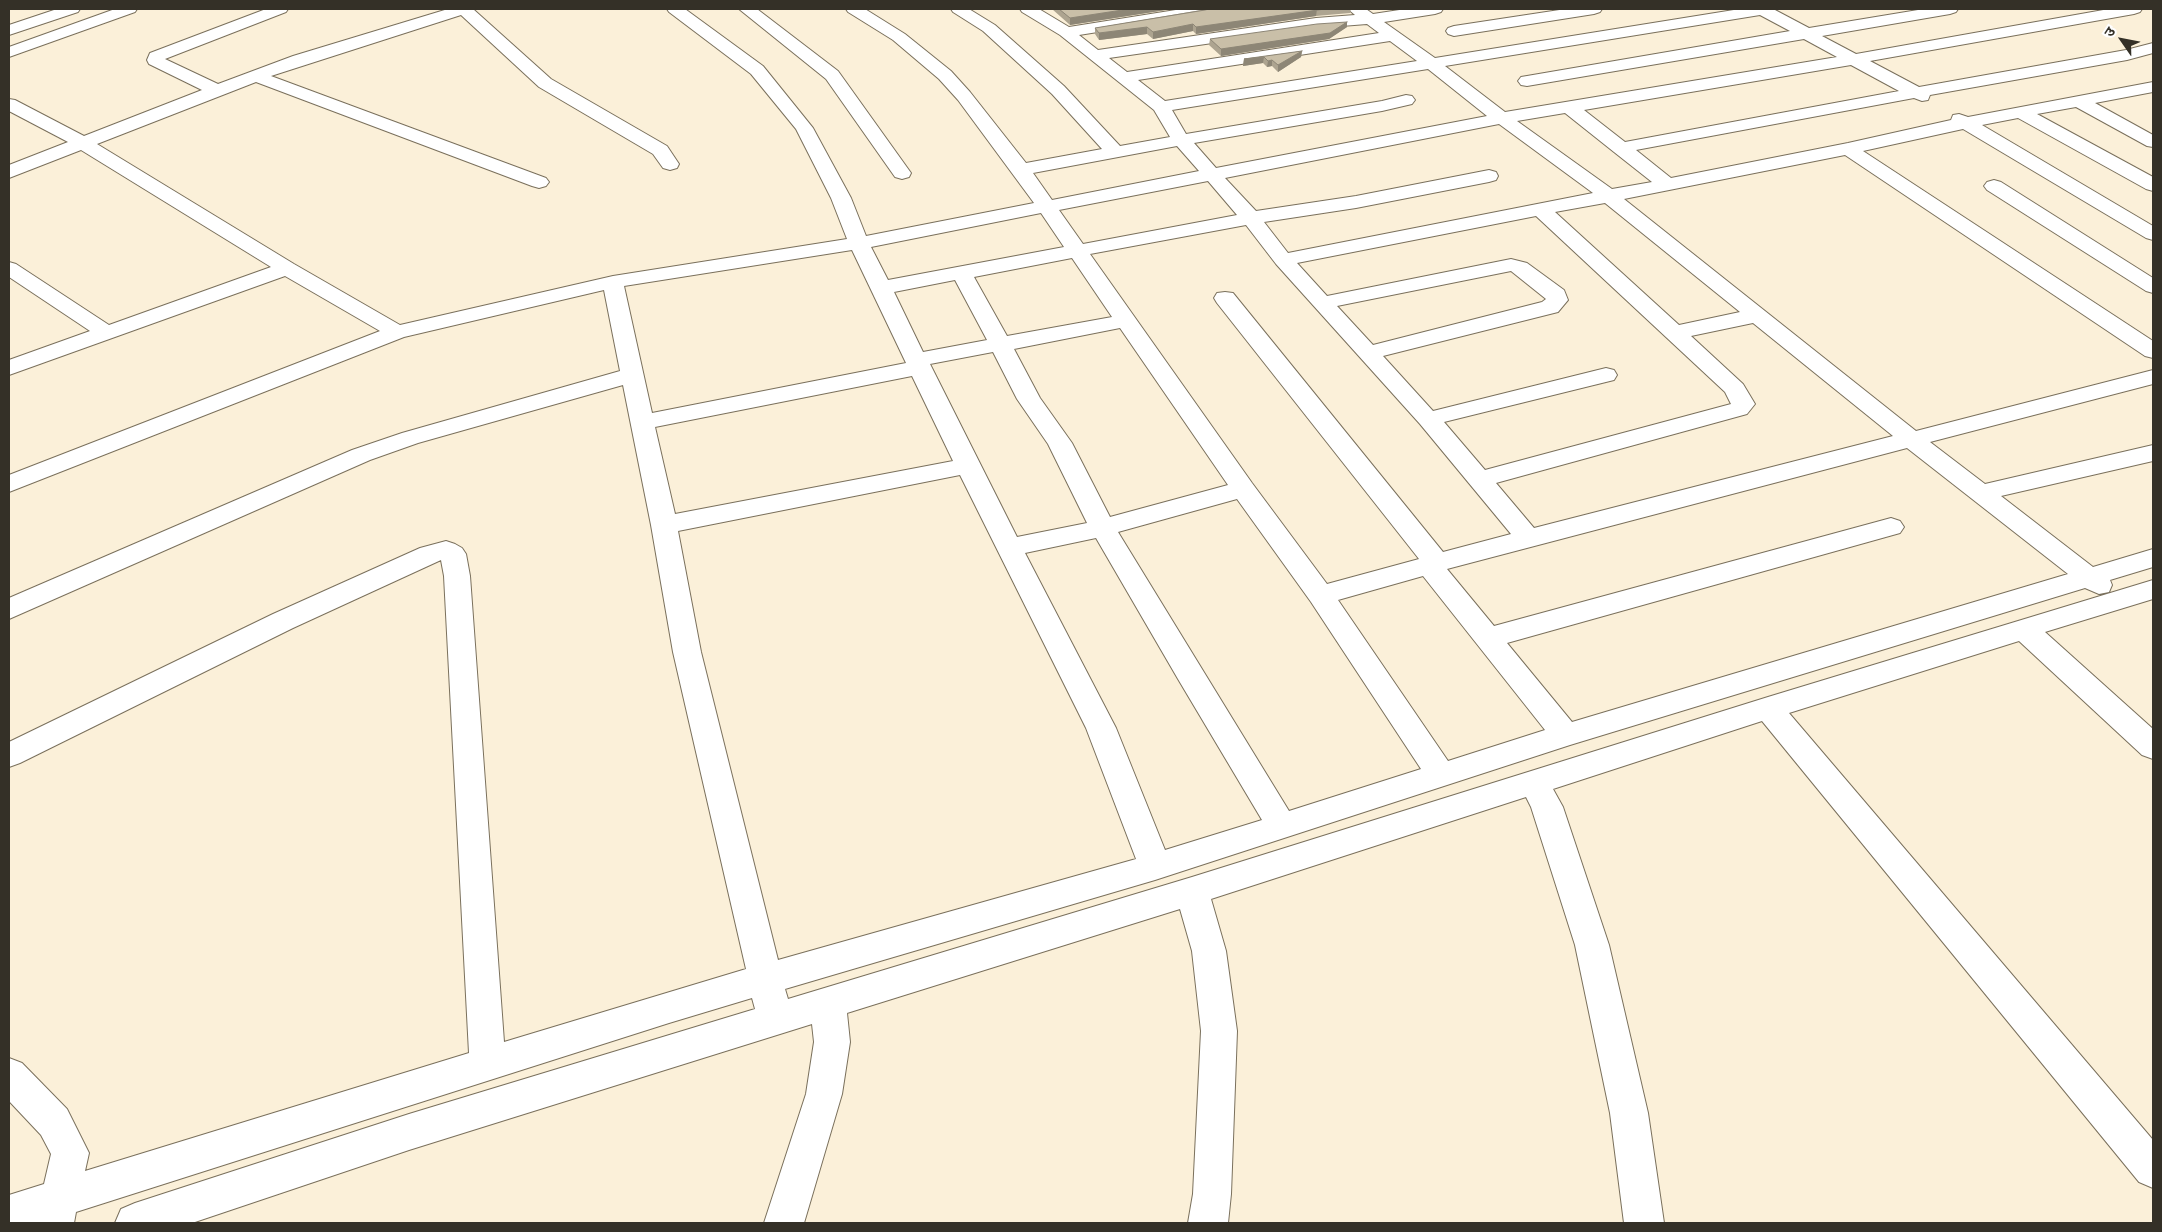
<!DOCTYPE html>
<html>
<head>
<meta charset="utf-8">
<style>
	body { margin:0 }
	#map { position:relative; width:2162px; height:1232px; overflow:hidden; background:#fbf0d9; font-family:"Asap Condensed","Noto Sans Devanagari",sans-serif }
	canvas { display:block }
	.frame { position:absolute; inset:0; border:10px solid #343027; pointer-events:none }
	.north { position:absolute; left:2097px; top:15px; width:50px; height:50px; -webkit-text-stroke:4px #fefefe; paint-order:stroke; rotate:303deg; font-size:14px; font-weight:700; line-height:20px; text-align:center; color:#343027 }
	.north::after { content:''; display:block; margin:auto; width:18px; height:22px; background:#343027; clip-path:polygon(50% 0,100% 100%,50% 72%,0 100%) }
</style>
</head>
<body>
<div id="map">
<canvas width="2162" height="1232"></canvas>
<div class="frame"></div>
<div class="north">उ</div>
</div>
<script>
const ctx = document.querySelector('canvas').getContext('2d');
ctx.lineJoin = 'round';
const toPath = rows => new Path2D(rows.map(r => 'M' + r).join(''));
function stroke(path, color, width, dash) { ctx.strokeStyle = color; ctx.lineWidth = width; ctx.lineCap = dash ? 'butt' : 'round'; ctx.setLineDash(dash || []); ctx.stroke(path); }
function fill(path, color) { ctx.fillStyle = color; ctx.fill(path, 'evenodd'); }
const minor = toPath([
	[57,9,80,9,78,12,9,35,9,25,57,9],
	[115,9,137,9,135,12,9,57,9,47,115,9],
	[266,9,288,9,286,12,165,59,218,84,293,56,448,9,473,9,551,79,667,146,679,164,677,168,670,170,663,168,653,154,539,87,461,15,271,76,546,178,549,182,546,186,539,188,532,186,256,82,97,144,294,264,400,325,613,276,847,239,831,198,796,129,751,74,669,12,667,9,685,9,763,66,813,128,851,198,866,236,1034,203,958,100,939,79,893,40,848,12,846,9,865,9,905,34,951,71,970,92,1026,163,1102,149,1052,94,983,31,953,12,951,9,969,9,995,25,1064,86,1120,146,1170,137,1154,110,1060,35,1022,12,1020,9,1039,9,1069,27,1182,9,1212,10,1210,13,1204,15,1079,35,1098,50,1316,18,1355,15,1348,9,1366,9,1373,14,1406,9,1443,9,1441,12,1435,14,1384,22,1435,58,1740,9,1776,9,1775,10,1809,28,1924,9,1958,9,1956,12,1950,14,1822,36,1856,54,2109,9,2142,9,2140,12,2134,14,1870,61,1919,87,2126,50,2153,43,2153,53,2127,60,1930,95,1928,100,1922,101,1914,98,1636,150,1671,178,1848,143,1951,120,1953,115,1959,114,1968,117,2153,82,2153,92,2095,103,2153,135,2153,147,2147,146,2076,107,2037,114,2153,177,2153,191,2146,189,2018,118,1982,125,2153,226,2153,240,2146,238,1963,129,1863,151,2153,341,2153,358,2145,356,1845,155,1624,199,1916,431,2153,370,2153,384,1930,442,1985,484,2153,445,2153,461,2001,496,2093,567,2153,549,2153,567,2110,580,2112,585,2109,592,2099,594,2085,588,1570,745,1155,880,785,989,788,999,1192,877,1768,697,2153,580,2153,599,2045,632,2153,729,2153,759,2142,755,2019,641,1789,713,2153,1140,2153,1188,2139,1182,1762,721,1553,789,1563,807,1609,945,1648,1113,1664,1223,1624,1223,1610,1113,1575,945,1531,807,1526,797,1211,899,1226,951,1237,1031,1231,1194,1228,1223,1188,1223,1193,1194,1201,1031,1192,951,1180,909,847,1013,850,1042,842,1094,804,1223,764,1223,806,1094,814,1042,812,1024,409,1150,192,1223,115,1223,121,1209,135,1203,409,1114,755,1009,752,998,669,1023,76,1212,74,1223,9,1223,9,1195,44,1184,51,1154,41,1135,9,1101,9,1058,22,1063,67,1109,89,1153,85,1171,469,1053,444,576,441,560,293,628,20,763,9,767,9,742,273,614,420,548,446,541,455,544,462,548,466,554,470,576,504,1042,746,969,673,652,651,525,623,385,418,443,370,460,9,619,9,598,352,450,402,433,620,371,604,290,404,337,9,492,9,475,380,331,285,276,9,375,9,360,90,331,9,277,9,262,16,264,109,325,271,267,81,150,9,178,9,165,68,142,9,111,9,99,15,100,84,136,202,90,149,64,147,60,150,53,266,9],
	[1760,15,1790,31,1527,76,1521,77,1518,81,1521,85,1527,86,1804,39,1837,57,1505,112,1445,66,1760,15],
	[1367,24,1379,33,1127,72,1109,58,1316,28,1367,24],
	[1390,41,1417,61,1165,101,1138,80,1390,41],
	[1851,65,1899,91,1625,142,1584,110,1851,65],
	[1428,69,1487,116,1216,168,1194,143,1382,111,1412,104,1415,100,1412,96,1406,95,1382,101,1186,134,1172,110,1428,69],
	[1565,113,1614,152,1652,182,1612,189,1517,121,1565,113],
	[1499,124,1593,193,1288,253,1264,222,1356,208,1489,182,1496,180,1498,176,1496,172,1489,170,1356,196,1256,211,1225,178,1499,124],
	[1177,146,1199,171,1052,200,1033,173,1177,146],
	[1208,181,1237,215,1083,244,1059,210,1208,181],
	[1605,203,1740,312,1679,325,1555,212,1605,203],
	[1041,213,1064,247,888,280,871,247,1041,213],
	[1536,216,1725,392,1731,404,1485,470,1444,422,1614,380,1617,375,1614,370,1606,368,1433,411,1383,356,1558,312,1568,300,1564,290,1527,263,1511,259,1327,296,1297,263,1536,216],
	[1246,225,1276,264,1420,424,1511,534,1443,552,1233,293,1225,292,1217,293,1214,298,1217,303,1419,559,1327,584,1252,483,1090,254,1246,225],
	[852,250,906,363,652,413,624,286,852,250],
	[1072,258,1112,317,1007,336,974,277,1072,258],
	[1511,271,1546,299,1542,302,1373,345,1337,306,1511,271],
	[955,280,987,340,923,352,894,292,955,280],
	[1753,323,1893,436,1534,528,1496,483,1747,414,1755,404,1743,384,1691,336,1753,323],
	[1120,328,1228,485,1110,517,1072,443,1040,398,1014,349,1120,328],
	[993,352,1017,399,1048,444,1087,523,1017,537,930,364,993,352],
	[912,376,953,461,675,514,655,427,912,376],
	[1907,448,2068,574,1572,722,1507,643,1900,533,1904,527,1900,521,1891,518,1494,626,1447,569,1907,448],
	[960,475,1086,728,1136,859,778,960,701,652,678,531,960,475],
	[1237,499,1311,602,1421,769,1289,811,1118,532,1237,499],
	[1096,538,1178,679,1262,820,1165,850,1116,728,1025,553,1096,538],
	[1423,576,1545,730,1448,761,1338,600,1423,576],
	[739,9,757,9,838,71,911,173,909,177,902,179,895,177,826,79,739,9],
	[1566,9,1602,9,1600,12,1594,14,1454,36,1448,34,1446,31,1448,28,1454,26,1566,9],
	[1994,180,2001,182,2153,278,2153,293,2146,291,1987,190,1984,186,1987,182,1994,180]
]);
stroke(minor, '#7a705c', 2);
fill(minor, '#fff');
fill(toPath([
	[1052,9,1172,9,1070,25],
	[1201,9,1351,9,1350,13,1316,16,1196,34,1193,31,1153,39,1147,34,1099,40,1095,34,1095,28,1207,9],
	[1347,22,1347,27,1329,39,1221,56,1209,45,1210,39],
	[1302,51,1301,57,1278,72,1272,66,1267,67,1263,63,1243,66,1244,59]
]), '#ada490');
fill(toPath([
	[1129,9,1172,9,1070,25,1070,18],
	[1317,9,1316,16,1196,34,1196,27],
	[1347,22,1347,27,1329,39,1221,56,1221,49],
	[1193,24,1193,31,1153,39,1153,32],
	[1147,27,1147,34,1099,40,1099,33],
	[1302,51,1301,57,1278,72,1278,65],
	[1264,57,1263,63,1243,66,1244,59],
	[1272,60,1272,66,1267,67,1268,61]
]), '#8d8676');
const building = toPath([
	[1059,9,1129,9,1070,18,1059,9],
	[1209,9,1325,9,1196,27,1193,24,1153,32,1147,27,1099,33,1095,28,1205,10,1209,9],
	[1347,22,1330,33,1221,49,1210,39,1317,24,1347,22],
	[1302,51,1278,65,1272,60,1268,61,1264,57,1244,59,1302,51]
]);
fill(building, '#c9bfa8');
stroke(building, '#8d8676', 1);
</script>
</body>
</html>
